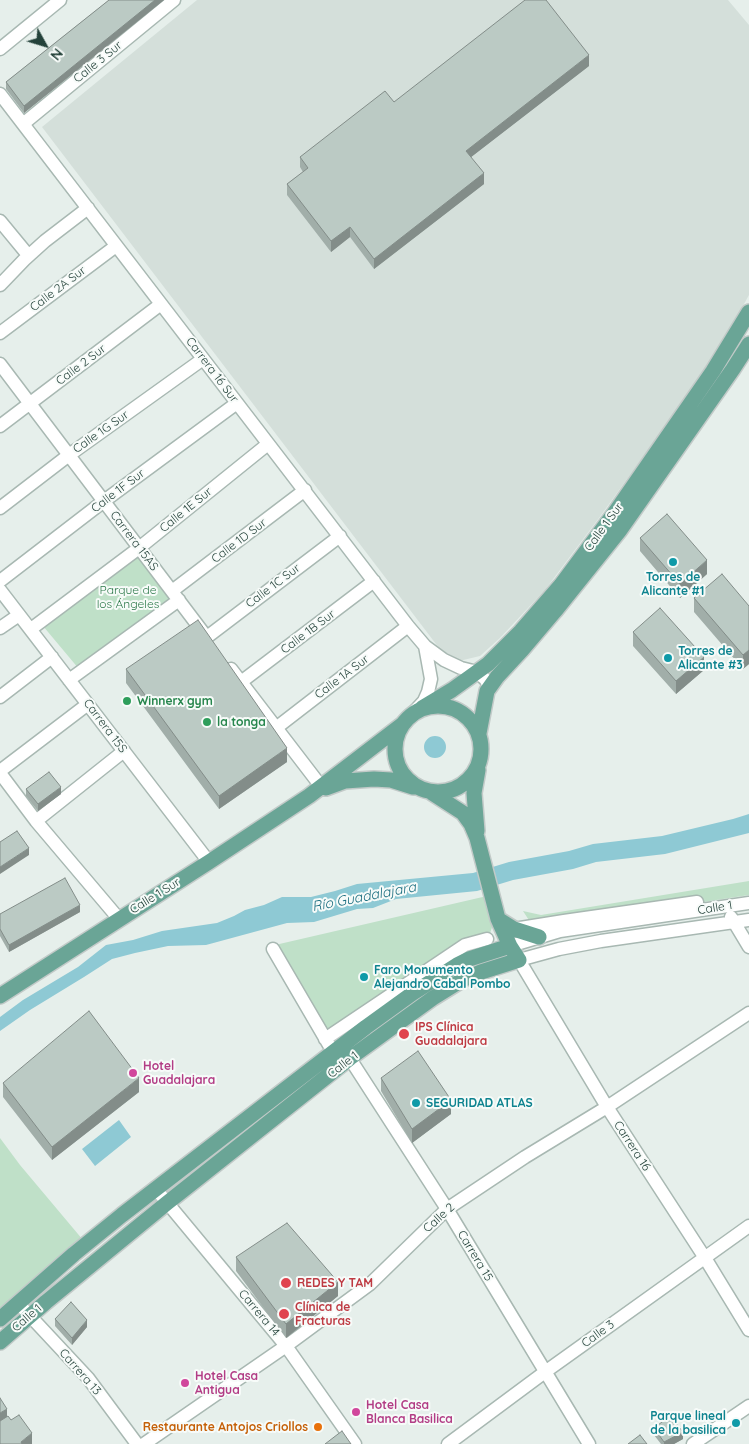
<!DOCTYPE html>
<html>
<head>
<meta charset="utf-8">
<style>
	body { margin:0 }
	#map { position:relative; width:749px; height:1444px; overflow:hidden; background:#e6efeb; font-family:Quicksand,sans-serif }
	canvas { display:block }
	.north { position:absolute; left:20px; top:20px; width:50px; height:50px; -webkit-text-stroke:4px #f7fbf9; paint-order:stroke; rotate:129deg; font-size:14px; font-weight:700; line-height:20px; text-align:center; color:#24423a }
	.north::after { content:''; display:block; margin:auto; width:18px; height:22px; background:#24423a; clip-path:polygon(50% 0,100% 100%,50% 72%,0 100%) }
</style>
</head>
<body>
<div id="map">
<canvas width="749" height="1444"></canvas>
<div class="north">N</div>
</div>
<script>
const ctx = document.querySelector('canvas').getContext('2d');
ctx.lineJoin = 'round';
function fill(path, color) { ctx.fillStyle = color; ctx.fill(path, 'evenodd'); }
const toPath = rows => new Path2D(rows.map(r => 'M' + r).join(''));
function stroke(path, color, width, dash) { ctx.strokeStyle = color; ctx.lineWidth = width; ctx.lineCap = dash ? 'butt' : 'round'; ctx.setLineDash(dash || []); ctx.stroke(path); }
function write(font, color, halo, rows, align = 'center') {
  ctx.font = font + ' Quicksand,sans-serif'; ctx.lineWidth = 4; ctx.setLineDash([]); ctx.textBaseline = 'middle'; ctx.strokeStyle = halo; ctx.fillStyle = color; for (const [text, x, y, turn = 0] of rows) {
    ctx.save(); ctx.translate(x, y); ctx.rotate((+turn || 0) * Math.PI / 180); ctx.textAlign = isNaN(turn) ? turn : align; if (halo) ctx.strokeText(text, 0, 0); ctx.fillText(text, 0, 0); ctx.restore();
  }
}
fill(toPath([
	[197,0,728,0,749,25,749,295,729,331,684,400,599,518,545,590,500,638,480,656,459,661,439,648,42,127]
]), '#d4dfda');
fill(toPath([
	[140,552,174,599,79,669,43,626],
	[749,881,749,895,534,928,523,911,541,915],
	[487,896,494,922,490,933,479,952,336,1050,275,945],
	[0,1138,20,1165,83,1240,0,1313]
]), '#bfe0c8');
fill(toPath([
	'424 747a11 11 0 1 1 22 0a11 11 0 1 1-22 0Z',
	[749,814,749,833,665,854,596,862,573,869,513,880,477,891,396,899,373,908,357,909,314,922,287,923,206,945,168,946,135,953,112,959,84,977,30,1010,0,1031,0,1017,23,1000,78,967,106,945,133,940,162,931,217,923,234,916,245,910,264,905,282,897,311,897,335,891,357,884,473,873,509,862,569,851,593,844,662,836,733,819],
	[119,1120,131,1137,95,1166,82,1149]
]), '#8ec9d4');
const minor = toPath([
	[0,49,60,0],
	[0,94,408,626,425,646,444,660,461,668,477,672,485,679,488,684,487,691],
	[23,124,174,0],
	[0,221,28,255],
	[0,285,24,260,45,241,88,208],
	[0,333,116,246],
	[0,364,205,635],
	[0,426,161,304],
	[0,508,69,455,203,359],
	[0,581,104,501,237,403],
	[0,590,209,862],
	[172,591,305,490],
	[0,628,19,615],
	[31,629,139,548,268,444],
	[207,637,340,536],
	[231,669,323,789],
	[69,680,179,600],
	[241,682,374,581],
	[0,697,52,657],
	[411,715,424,701,428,692,431,679,425,646],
	[276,728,408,626],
	[0,771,88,704],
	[0,773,36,821,119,919],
	[36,821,124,751],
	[731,917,749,947],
	[749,920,601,941,559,949,519,960,607,1107,705,1258,749,1330],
	[514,929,564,921,697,902],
	[510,946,560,931,749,903],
	[273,949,329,1045],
	[325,1039,465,945,487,939],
	[345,1051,447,1209,589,1444],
	[155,1188,286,1346,355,1444],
	[18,1303,88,1378,137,1444],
	[144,1444,286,1346,370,1284,447,1209,525,1157,607,1107,749,1013],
	[448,1444,545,1372,749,1226],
	[693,1444,749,1406]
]);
const major = toPath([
	'395 749a43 43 0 1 1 86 0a43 43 0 1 1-86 0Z',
	[422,708,452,690,488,664,521,631,561,585,616,511,713,371,749,312],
	[479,733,487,691,497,677,522,650,555,611,620,530,733,369,749,344],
	[326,788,345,781,374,779,391,780,413,787],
	[477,831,474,793,478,770],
	[498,919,514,929,539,937],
	[0,996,209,862,309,796,403,724],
	[0,1319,74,1254,122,1215,366,1027,413,993,457,965,469,959,510,946],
	[0,1342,46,1302,167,1203,350,1058,433,998,462,980,481,972,519,960,510,946,498,919,477,838,471,824,463,813,432,793]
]);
stroke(minor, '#a8b8b2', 15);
stroke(major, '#c2cac8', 18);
stroke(minor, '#fff', 12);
stroke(major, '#6aa596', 15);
fill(toPath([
	[109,0,164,0,24,113,6,89,6,82],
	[589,66,471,157,484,184,374,269,350,237,331,252,287,195,287,184,303,172,300,167,300,157,394,102],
	[640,538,707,574,680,598,640,551],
	[694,598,749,606,749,664,743,669,694,612],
	[633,632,704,670,676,694,633,646],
	[126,669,287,762,219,809,126,683],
	[26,789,61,794,38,811,26,796],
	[80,912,9,952,0,936,0,914],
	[381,1078,451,1114,412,1143,381,1091],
	[3,1083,139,1092,52,1160,3,1097],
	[236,1257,338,1296,286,1338,236,1271],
	[55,1319,87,1327,72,1345,55,1326],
	[654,1428,683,1439,674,1444,661,1444,654,1435]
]), '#a1aea9');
fill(toPath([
	[155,0,164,0,24,113,24,106],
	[589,55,589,66,466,161,466,151],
	[484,173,484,184,374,269,374,259],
	[350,227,350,237,331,252,331,241],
	[707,560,707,574,680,598,680,584],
	[749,650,749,664,743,669,743,655],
	[704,657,704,670,676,694,676,681],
	[287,748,287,762,219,809,219,796],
	[61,787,61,794,38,811,38,804],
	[29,848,29,855,0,874,0,867],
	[80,905,80,912,9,952,9,945],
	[139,1078,139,1092,52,1160,52,1147],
	[451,1100,451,1114,412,1143,412,1129],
	[338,1282,338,1296,286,1338,286,1324],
	[87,1320,87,1327,72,1345,72,1338],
	[7,1409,7,1419,0,1423,0,1413],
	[683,1432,683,1439,674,1444,664,1444,664,1442],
	[32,1433,32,1444,21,1444,21,1442]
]), '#838d89');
const building = toPath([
	[109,0,155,0,24,106,6,82,109,0],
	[525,0,546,0,589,55,466,151,484,173,374,259,350,227,331,241,287,184,308,168,300,157,385,91,394,102,525,0],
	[667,514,707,560,680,584,640,538,667,514],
	[722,574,749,606,749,650,743,655,694,598,722,574],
	[660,608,704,657,676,681,633,632,660,608],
	[198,620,287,748,219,796,126,669,198,620],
	[49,772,61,787,38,804,26,789,49,772],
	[17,831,29,848,0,867,0,842,17,831],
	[65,878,80,905,9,945,0,929,0,914,65,878],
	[89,1011,139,1078,52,1147,3,1083,89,1011],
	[418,1051,451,1100,412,1129,381,1078,418,1051],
	[287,1223,338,1282,286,1324,236,1257,287,1223],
	[71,1302,87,1320,72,1338,55,1319,71,1302],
	[0,1398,7,1409,0,1413,0,1398],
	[19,1415,32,1433,21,1442,22,1444,0,1444,0,1421,8,1416,11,1420,19,1415],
	[670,1416,683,1432,664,1442,654,1428,670,1416],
	[342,1431,351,1444,325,1444,342,1431],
	[640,1435,647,1444,628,1444,640,1435]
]);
fill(building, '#bbcac4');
stroke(building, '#838d89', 1);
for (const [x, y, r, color] of [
	[673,562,5,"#0f9aa8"],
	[668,658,5,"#0f9aa8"],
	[127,701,5,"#2e9e5b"],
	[207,722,5,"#2e9e5b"],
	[364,977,5,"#0f9aa8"],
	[404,1034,6,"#e0444e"],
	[133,1073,5,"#d1479c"],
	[416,1103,5,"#0f9aa8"],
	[286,1283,6,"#e0444e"],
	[284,1314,6,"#e0444e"],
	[185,1383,5,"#d1479c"],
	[356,1412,5,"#d1479c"],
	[736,1423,5,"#0f9aa8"],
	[318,1427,5,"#e8710a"]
]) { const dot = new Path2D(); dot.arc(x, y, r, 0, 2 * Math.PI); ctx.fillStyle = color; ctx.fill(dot); stroke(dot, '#f7fbf9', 2); }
write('12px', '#24423a', '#f7fbf9', [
	["Calle 3 Sur",98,62,-39],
	["Calle 2A Sur",58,289,-37],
	["Calle 2 Sur",81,365,-37],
	["Carrera 16 Sur",212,370,53],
	["Calle 1G Sur",101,432,-35],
	["Calle 1F Sur",118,491,-37],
	["Calle 1E Sur",186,510,-39],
	["Calle 1 Sur",604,527,-54],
	["Carrera 15AS",134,541,53],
	["Calle 1D Sur",239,541,-37],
	["Calle 1C Sur",273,586,-37],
	["Calle 1B Sur",308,632,-37],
	["Calle 1A Sur",342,677,-37],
	["Carrera 15S",105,726,53],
	["Calle 1 Sur",155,896,-32],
	["Calle 1",715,908,-9],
	["Calle 1",343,1065,-38],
	["Carrera 16",632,1146,57],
	["Calle 2",439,1218,-42],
	["Carrera 15",475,1256,59],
	["Carrera 14",259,1313,50],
	["Calle 1",27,1318,-41],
	["Calle 3",598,1334,-36],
	["Carrera 13",80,1372,49]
]);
write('bold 12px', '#0d838f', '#f7fbf9', [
	["Torres de",673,577,"center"],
	["Alicante #1",673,591,"center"],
	["Torres de",678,651],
	["Alicante #3",678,665],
	["Faro Monumento",374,970],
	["Alejandro Cabal Pombo",374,984],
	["SEGURIDAD ATLAS",426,1103],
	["Parque lineal",726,1416,"right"],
	["de la basilica",726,1430,"right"]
], 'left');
write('12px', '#2d7a4b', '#f7fbf9', [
	["Parque de",128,590],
	["los Ángeles",128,604]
]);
write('bold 12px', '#27864d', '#f7fbf9', [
	["Winnerx gym",137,701],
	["la tonga",217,722]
], 'left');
write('bold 12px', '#be3a42', '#f7fbf9', [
	["IPS Clínica",415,1027],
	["Guadalajara",415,1041],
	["REDES Y TAM",297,1283],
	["Clínica de",295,1307],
	["Fracturas",295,1321]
], 'left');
write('bold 12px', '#b23c85', '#f7fbf9', [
	["Hotel",143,1066],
	["Guadalajara",143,1080],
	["Hotel Casa",195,1376],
	["Antigua",195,1390],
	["Hotel Casa",366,1405],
	["Blanca Basilica",366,1419]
], 'left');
write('bold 12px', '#c56008', '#f7fbf9', [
	["Restaurante Antojos Criollos",308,1427]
], 'right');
write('italic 14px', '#1c6f80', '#f7fbf9', [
	["Río Guadalajara",364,897,-11]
]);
</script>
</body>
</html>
